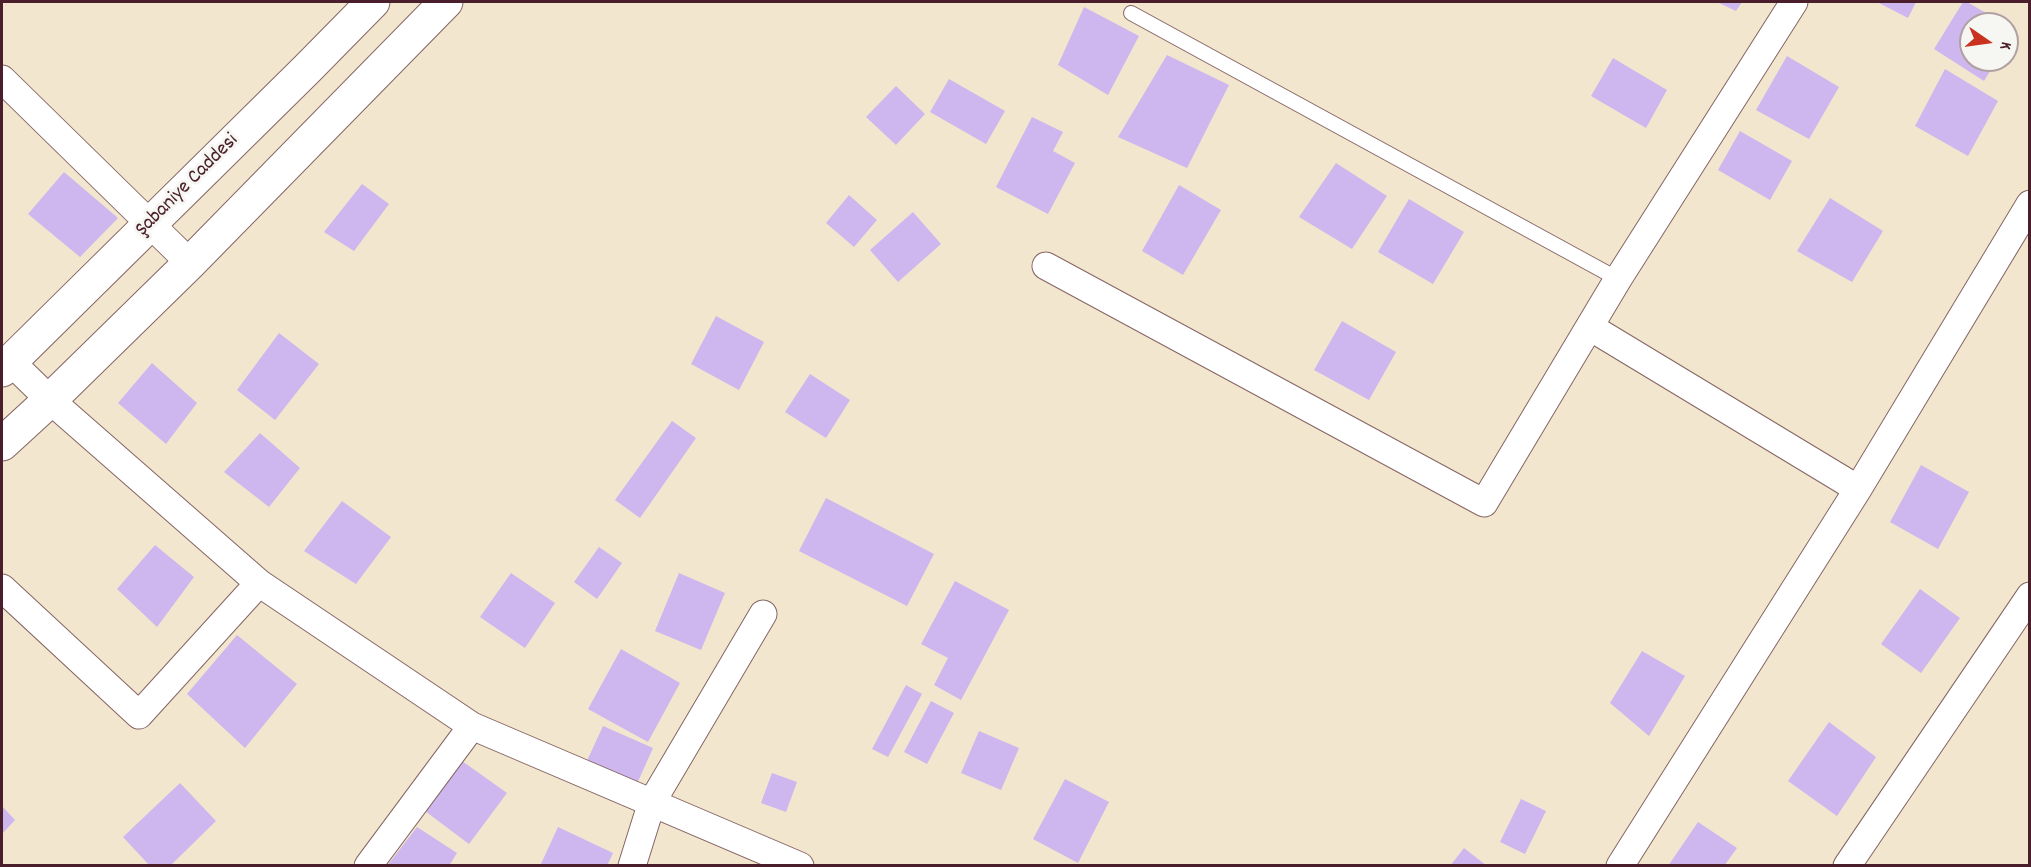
<!DOCTYPE html>
<html>
<head>
<meta charset="utf-8">
<style>
	body { margin:0 }
	#map { position:relative; width:2031px; height:867px; overflow:hidden; background:#f2e6ce; font-family:Dekko,sans-serif }
	canvas { display:block }
	.frame { position:absolute; inset:0; border:3px solid #4a1f2b; pointer-events:none }
	.north { position:absolute; left:1959px; top:12px; width:60px; height:60px; box-sizing:border-box; background:#f6f6f2; border:2px solid #b1a0a2; border-radius:50%; rotate:103deg; font-size:16px; font-weight:700; line-height:24px; text-align:center; color:#4a1f2b }
	.north::after { content:''; display:block; margin:auto; width:21px; height:27px; background:#c8321e; clip-path:polygon(50% 0,100% 100%,50% 72%,0 100%) }
</style>
</head>
<body>
<div id="map">
<canvas width="2031" height="867"></canvas>
<div class="frame"></div>
<div class="north">K</div>
</div>
<script>
const ctx = document.querySelector('canvas').getContext('2d');
ctx.lineJoin = 'round';
function fill(path, color) { ctx.fillStyle = color; ctx.fill(path, 'evenodd'); }
const toPath = rows => new Path2D(rows.map(r => 'M' + r).join(''));
function stroke(path, color, width, dash) { ctx.strokeStyle = color; ctx.lineWidth = width; ctx.lineCap = dash ? 'butt' : 'round'; ctx.setLineDash(dash || []); ctx.stroke(path); }
function write(font, color, halo, rows, align = 'center') {
  ctx.font = font + ' Dekko,sans-serif'; ctx.lineWidth = 6; ctx.setLineDash([]); ctx.textBaseline = 'middle'; ctx.strokeStyle = halo; ctx.fillStyle = color; for (const [text, x, y, turn = 0] of rows) {
    ctx.save(); ctx.translate(x, y); ctx.rotate((+turn || 0) * Math.PI / 180); ctx.textAlign = isNaN(turn) ? turn : align; if (halo) ctx.strokeText(text, 0, 0); ctx.fillText(text, 0, 0); ctx.restore();
  }
}
fill(toPath([
	[1717,2,1742,2,1736,11],
	[1877,2,1916,2,1908,18],
	[1963,2,1967,2,2005,24,1971,24,1971,60,1997,60,1984,81,1934,49],
	[1084,7,1139,36,1108,95,1058,65],
	[1167,55,1229,85,1187,168,1118,137],
	[1787,56,1839,87,1809,139,1756,110],
	[1613,58,1667,90,1646,128,1591,96],
	[1945,69,1998,101,1968,156,1915,126],
	[949,79,1005,111,986,144,930,112],
	[896,86,925,114,896,145,866,117],
	[1032,117,1063,132,1053,151,1075,163,1048,214,996,187],
	[1740,131,1792,161,1770,200,1718,170],
	[1336,163,1387,196,1352,249,1299,217],
	[64,172,118,218,80,257,28,214],
	[362,184,389,204,354,251,324,232],
	[1179,185,1221,210,1183,275,1142,251],
	[849,195,877,220,854,247,826,223],
	[1830,198,1883,231,1852,282,1797,251],
	[1409,199,1464,232,1433,284,1378,252],
	[913,212,941,244,898,282,870,250],
	[716,316,764,342,739,390,691,364],
	[1342,321,1396,352,1369,400,1314,370],
	[279,333,319,364,275,420,237,390],
	[152,363,197,403,166,444,118,403],
	[810,374,850,400,826,438,785,412],
	[672,421,696,438,640,518,615,500],
	[260,433,300,468,269,507,224,472],
	[1921,465,1969,492,1938,549,1890,522],
	[826,498,934,554,907,606,799,551],
	[342,501,391,537,356,584,304,551],
	[155,545,194,577,157,627,117,589],
	[599,547,622,563,597,599,574,582],
	[511,573,555,603,525,648,480,617],
	[679,573,725,593,701,650,655,631],
	[955,581,1009,610,961,700,934,685,948,658,921,644],
	[1920,589,1960,618,1921,673,1881,644],
	[237,635,297,684,245,748,187,694],
	[621,649,680,683,648,742,588,709],
	[1642,651,1685,676,1649,736,1610,703],
	[906,685,922,694,888,757,872,749],
	[931,701,954,713,927,764,904,752],
	[1829,722,1876,757,1837,816,1788,781],
	[603,726,653,748,636,786,586,763],
	[979,731,1019,748,1001,790,961,773],
	[462,761,507,793,469,844,425,811],
	[772,773,797,782,786,812,761,803],
	[1065,779,1109,802,1078,863,1033,839],
	[180,783,216,821,170,866,150,866,123,837],
	[1521,799,1546,811,1525,854,1500,842],
	[2,806,15,820,2,834],
	[1698,822,1737,848,1724,866,1668,866],
	[417,827,457,853,449,866,387,866],
	[558,827,613,853,607,866,540,866],
	[1464,848,1487,866,1450,866]
]), '#ceb6ef');
const service = toPath([
	[1131,13,1618,279]
]);
const minor = toPath([
	[2,79,190,263],
	[1046,266,1484,503,1618,279,1794,2],
	[1590,327,1858,489],
	[11,362,50,400,259,583,472,726,800,866],
	[2,588,139,715,259,583],
	[368,866,472,726],
	[632,866,652,802,763,614],
	[1620,866,1858,489,2030,204],
	[1847,866,2030,596]
]);
const trunk = toPath([
	[2,370,307,69,373,2],
	[2,444,50,400,190,263,446,2]
]);
stroke(service, '#856564', 16);
stroke(minor, '#856564', 29);
stroke(trunk, '#856564', 35);
stroke(service, '#fff', 14);
stroke(minor, '#fff', 27);
stroke(trunk, '#fff', 33);
write('21px', '#4a1f2b', '#f6f6f2', [
	["Şabaniye Caddesi",188,186,-45]
]);
</script>
</body>
</html>
